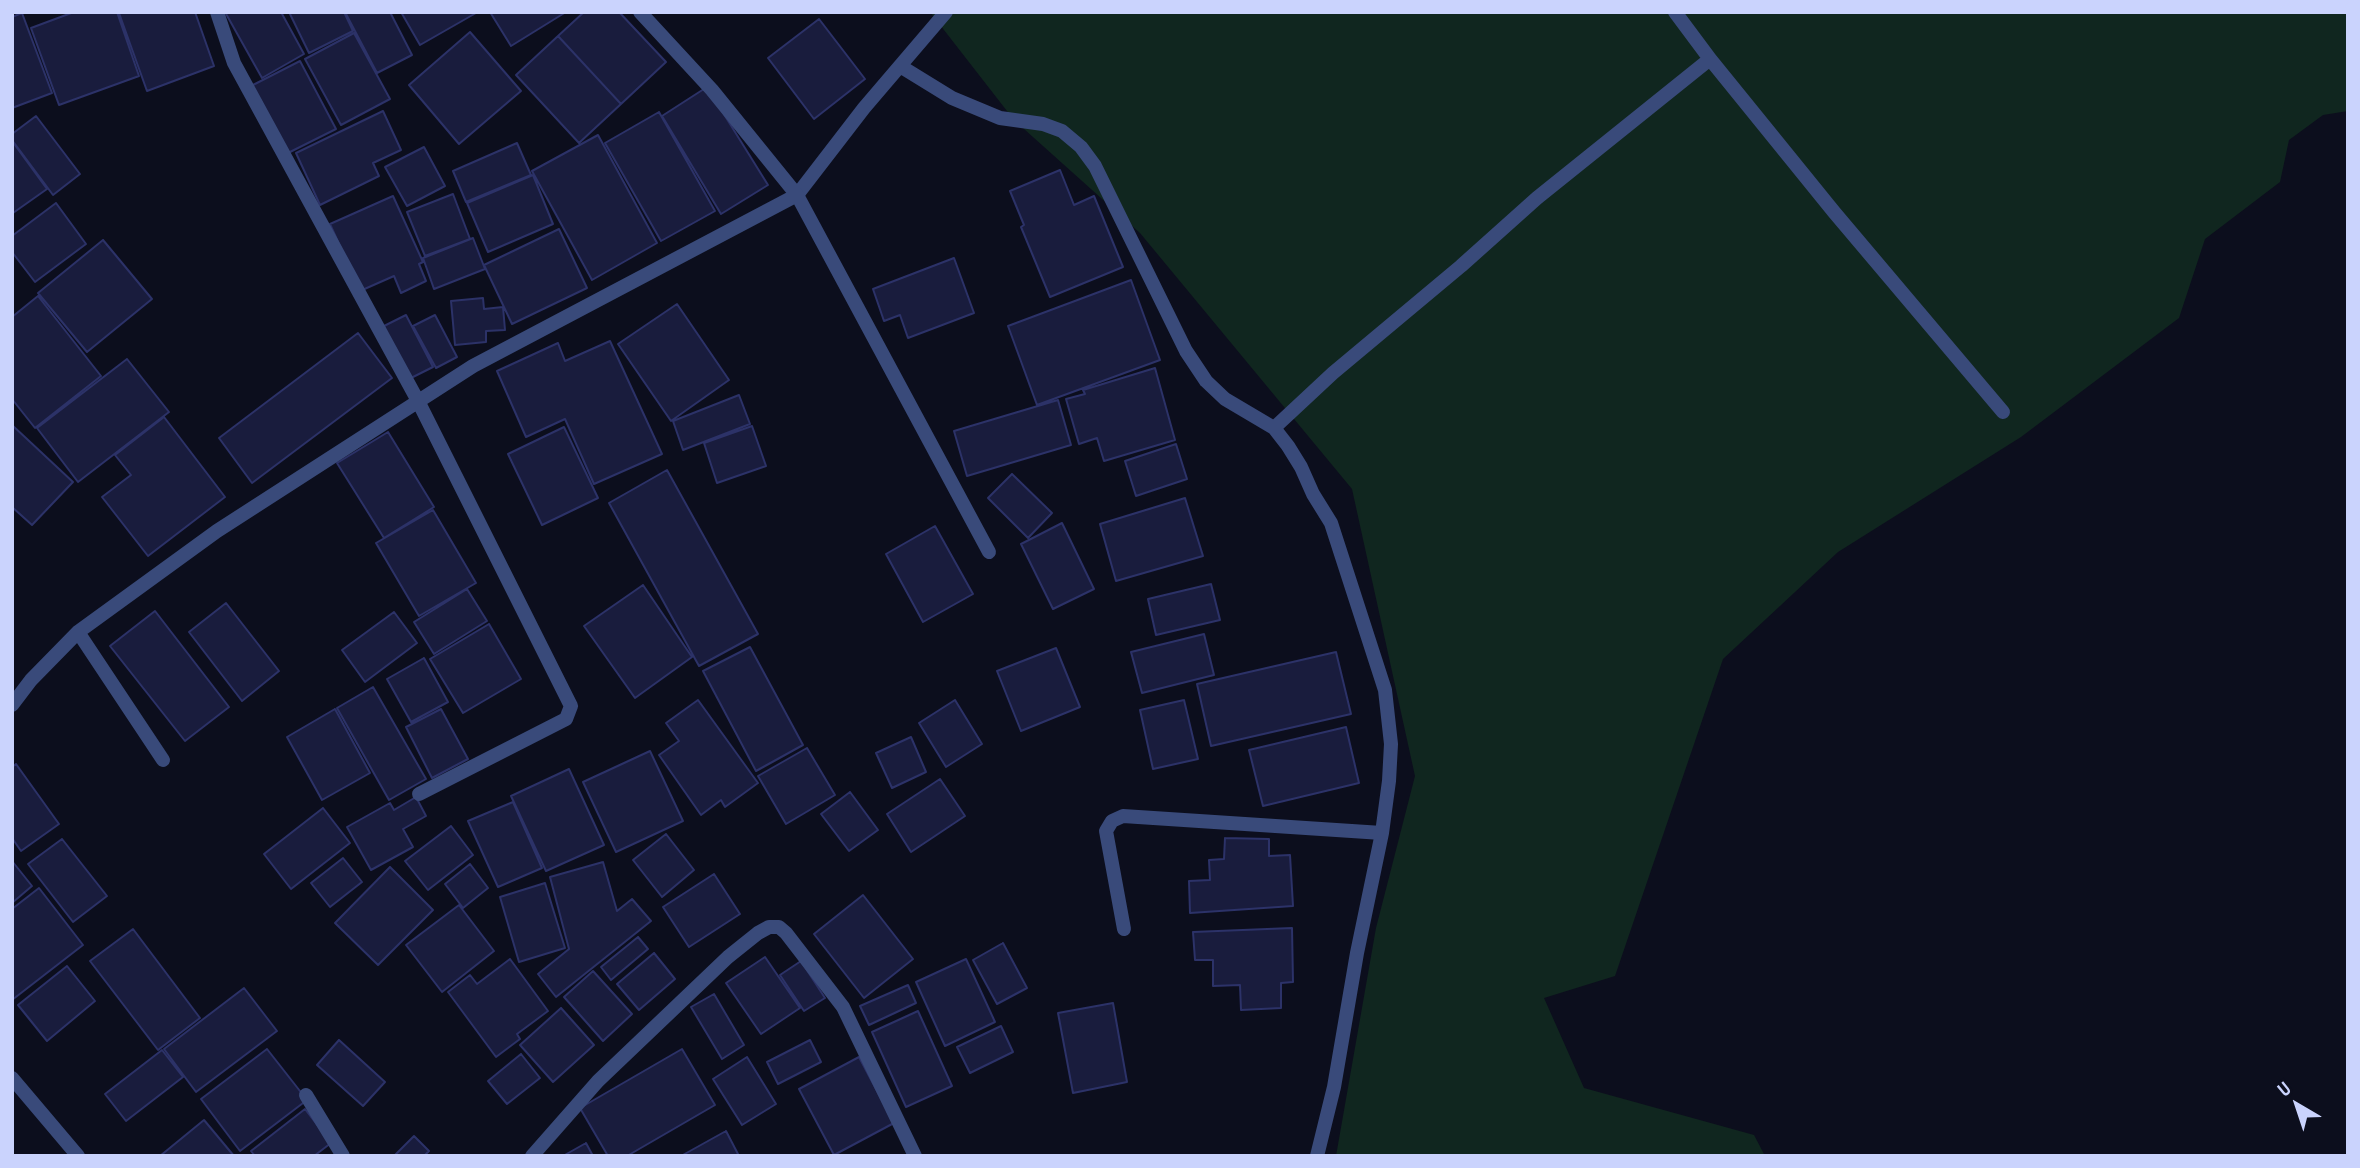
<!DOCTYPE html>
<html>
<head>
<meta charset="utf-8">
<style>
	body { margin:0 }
	#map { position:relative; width:2360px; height:1168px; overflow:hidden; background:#0c0e1d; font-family:"PT Sans Narrow",sans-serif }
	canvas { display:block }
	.frame { position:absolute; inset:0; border:14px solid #cad3fd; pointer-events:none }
	.north { position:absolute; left:2262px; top:1070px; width:70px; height:70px; -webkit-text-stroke:5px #0c0e1d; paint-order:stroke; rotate:321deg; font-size:19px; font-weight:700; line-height:28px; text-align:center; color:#cad3fd }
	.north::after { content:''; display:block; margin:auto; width:24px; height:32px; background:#cad3fd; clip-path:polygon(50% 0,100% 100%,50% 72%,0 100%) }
</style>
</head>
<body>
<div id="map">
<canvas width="2360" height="1168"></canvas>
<div class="frame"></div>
<div class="north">U</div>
</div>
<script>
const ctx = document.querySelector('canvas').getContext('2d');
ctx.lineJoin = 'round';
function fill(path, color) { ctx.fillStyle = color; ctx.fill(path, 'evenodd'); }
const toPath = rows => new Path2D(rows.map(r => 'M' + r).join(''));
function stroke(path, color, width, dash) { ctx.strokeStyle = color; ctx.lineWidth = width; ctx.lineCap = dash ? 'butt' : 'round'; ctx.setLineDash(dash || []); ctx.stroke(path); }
fill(toPath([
	[930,12,2348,12,2348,111,2323,115,2289,140,2280,182,2205,239,2179,318,2021,437,1838,552,1723,659,1615,976,1544,998,1584,1088,1754,1135,1765,1156,1336,1156,1376,928,1415,776,1352,489,1140,233,1014,120]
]), '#10261f');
const building = toPath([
	[74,12,117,12,139,76,59,105,31,28,74,12],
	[123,12,195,12,214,66,147,91,119,13,123,12],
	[225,12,281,12,304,54,262,78,225,12],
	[289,12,344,12,353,31,309,53,289,12],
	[345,12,390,12,412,55,377,73,345,12],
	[401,12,476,12,476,13,420,45,401,12],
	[490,12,566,12,511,46,490,12],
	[584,12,619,12,666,62,621,104,558,36,584,12],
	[22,13,52,93,12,108,12,17,22,13],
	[819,19,865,79,814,119,768,58,819,19],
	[470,32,521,91,459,144,409,85,470,32],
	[354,33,390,99,341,125,305,59,354,33],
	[558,36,621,104,579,143,516,75,558,36],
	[300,61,336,129,286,154,251,86,300,61],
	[707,87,768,185,721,214,662,116,707,87],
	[383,111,401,150,373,163,379,176,320,205,296,153,383,111],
	[659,112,715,211,661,241,605,143,659,112],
	[36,116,80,174,53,195,12,140,12,134,36,116],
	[598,135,657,243,592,280,532,171,598,135],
	[12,141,47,189,13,213,12,212,12,141],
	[517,143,531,175,466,202,453,171,517,143],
	[424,147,445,186,407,206,385,167,424,147],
	[1060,170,1074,205,1094,196,1123,267,1050,297,1021,227,1024,225,1010,191,1060,170],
	[533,175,553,224,488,252,467,203,533,175],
	[453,194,470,239,425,256,407,212,453,194],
	[393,196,423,262,419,264,426,281,401,293,394,276,360,291,330,224,393,196],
	[56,203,86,244,35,282,12,252,12,236,56,203],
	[559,229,587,288,512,324,484,265,559,229],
	[473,238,485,269,434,289,423,258,473,238],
	[103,240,152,299,87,352,38,293,103,240],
	[954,258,974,313,908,338,900,315,884,321,873,289,954,258],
	[1131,280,1160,360,1037,405,1008,326,1131,280],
	[38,296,101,376,35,428,12,399,12,317,38,296],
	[483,298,484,309,503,307,505,330,486,331,486,342,455,345,451,301,483,298],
	[677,304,729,380,671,421,618,344,677,304],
	[406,315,433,367,409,379,382,327,406,315],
	[435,315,457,357,436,368,413,326,435,315],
	[358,333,392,378,252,483,219,438,358,333],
	[610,341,662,454,594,484,565,419,526,437,497,371,558,343,565,361,610,341],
	[127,359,169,412,78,482,37,428,127,359],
	[1155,368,1175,440,1104,461,1097,438,1079,444,1066,399,1085,394,1083,390,1155,368],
	[739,395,750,424,683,450,673,421,739,395],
	[1058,400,1071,445,967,476,954,431,1058,400],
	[164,417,225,497,148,556,102,497,131,475,115,455,164,417],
	[12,425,73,482,32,525,12,507,12,425],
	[752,426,766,466,717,483,704,443,752,426],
	[564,427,598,498,542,525,508,454,564,427],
	[388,432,434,507,384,538,337,463,388,432],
	[1176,444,1187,479,1136,496,1125,461,1176,444],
	[667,470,758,634,699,666,609,503,667,470],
	[1012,474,1052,513,1028,538,988,498,1012,474],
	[1185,498,1203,556,1116,581,1100,524,1185,498],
	[433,510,476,583,419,616,376,543,433,510],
	[1062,523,1094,589,1053,609,1021,544,1062,523],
	[935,526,973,594,923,622,886,554,935,526],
	[1211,584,1220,620,1156,635,1148,599,1211,584],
	[643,585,692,657,635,698,584,626,643,585],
	[467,589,487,621,434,654,414,622,467,589],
	[226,603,279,671,242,701,189,632,226,603],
	[155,611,229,707,185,741,110,646,155,611],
	[394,612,417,643,365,682,342,650,394,612],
	[489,624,521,679,463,713,430,659,489,624],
	[1204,634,1214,675,1142,693,1131,652,1204,634],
	[750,647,803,745,756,771,703,671,750,647],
	[1056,648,1080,707,1021,731,997,671,1056,648],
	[1336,652,1351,714,1211,746,1197,684,1336,652],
	[424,658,448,702,411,722,387,679,424,658],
	[373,687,426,779,389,800,337,708,373,687],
	[698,700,758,783,725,807,721,800,701,815,659,755,679,741,666,723,698,700],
	[955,700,982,744,946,767,919,723,955,700],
	[1184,700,1198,759,1153,769,1140,710,1184,700],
	[335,709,370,773,322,800,287,737,335,709],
	[441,709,468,759,432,778,406,727,441,709],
	[1346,727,1359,783,1263,806,1249,750,1346,727],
	[911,737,926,772,892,788,876,753,911,737],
	[807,748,835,795,786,824,758,776,807,748],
	[650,751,683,821,616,852,583,782,650,751],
	[16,764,59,824,21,851,12,838,12,767,16,764],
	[569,769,604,845,546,871,511,796,569,769],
	[940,779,965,816,911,852,887,814,940,779],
	[850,792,878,830,849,851,821,814,850,792],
	[416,797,426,816,403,829,413,847,371,870,347,827,390,803,394,810,416,797],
	[513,802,542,868,498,887,468,821,513,802],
	[323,808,350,843,291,889,264,854,323,808],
	[451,826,473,855,428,890,405,861,451,826],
	[666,834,694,870,662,897,633,860,666,834],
	[1225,838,1269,839,1269,856,1290,855,1293,906,1190,913,1189,881,1210,880,1209,860,1224,859,1225,838],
	[62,839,107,896,73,922,28,864,62,839],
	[343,858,362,882,330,907,311,883,343,858],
	[12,861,32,886,12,903,12,861],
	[603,862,617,911,632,899,651,921,556,997,538,974,569,949,550,877,603,862],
	[470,864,488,888,463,908,445,884,470,864],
	[390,867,433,910,378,965,335,923,390,867],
	[714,874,740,914,689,947,663,907,714,874],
	[545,883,565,948,519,962,500,897,545,883],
	[39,888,83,945,12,1000,12,909,39,888],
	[863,895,913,959,864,998,814,934,863,895],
	[459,905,494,951,442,992,406,945,459,905],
	[1292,928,1293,982,1281,983,1281,1008,1241,1010,1240,985,1213,986,1213,960,1195,960,1193,932,1292,928],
	[133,929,200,1018,158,1050,90,961,133,929],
	[638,937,648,949,611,980,601,967,638,937],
	[1003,943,1027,988,997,1004,973,960,1003,943],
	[654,953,675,979,639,1010,617,984,654,953],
	[765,957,800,1008,761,1034,726,983,765,957],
	[510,959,548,1011,517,1034,520,1039,496,1057,448,992,470,975,477,984,510,959],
	[966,959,995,1022,945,1046,916,982,966,959],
	[801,961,825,998,804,1011,780,975,801,961],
	[67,966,95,1001,47,1041,18,1005,67,966],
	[593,971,632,1014,603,1041,564,997,593,971],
	[908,985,916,1003,869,1025,860,1006,908,985],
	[244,988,277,1031,196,1092,164,1049,244,988],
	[714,994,744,1045,722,1059,691,1007,714,994],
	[1113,1003,1127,1082,1073,1093,1058,1013,1113,1003],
	[561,1008,594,1045,553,1082,520,1045,561,1008],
	[918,1011,952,1086,906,1107,872,1032,918,1011],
	[1001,1026,1013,1052,970,1073,957,1047,1001,1026],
	[339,1040,385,1082,363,1106,317,1065,339,1040],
	[810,1040,821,1062,778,1084,767,1062,810,1040],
	[267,1049,307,1100,240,1151,201,1099,267,1049],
	[682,1049,715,1105,627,1156,608,1156,580,1108,682,1049],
	[162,1050,183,1077,126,1121,105,1094,162,1050],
	[521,1054,540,1078,507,1104,488,1081,521,1054],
	[747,1057,776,1104,742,1125,713,1079,747,1057],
	[859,1057,894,1123,834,1155,799,1089,859,1057],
	[305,1109,331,1143,314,1156,255,1156,251,1151,305,1109],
	[204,1120,234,1156,160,1156,204,1120],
	[726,1131,739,1156,681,1156,726,1131],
	[414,1136,429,1151,424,1156,394,1156,414,1136],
	[586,1143,593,1156,563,1156,586,1143]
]);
fill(building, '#191c3d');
stroke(building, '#2c3268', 2);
stroke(toPath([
	[1710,59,1834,212,2003,412],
	[900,66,952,98,1000,118,1043,124,1062,131,1081,147,1095,166,1186,351,1206,381,1225,399,1274,428,1288,446,1301,467,1313,494,1331,523,1385,690,1391,744,1389,781,1382,833,1357,953,1334,1087,1317,1156],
	[797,195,864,108,946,12],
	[1274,428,1333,373,1461,266,1537,198,1710,59,1675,12],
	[1124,929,1106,831,1112,821,1123,816,1382,833]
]), '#394a7a', 14);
stroke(toPath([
	[217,12,234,63,418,401,571,706,566,719,419,794],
	[640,12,712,90,797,195,989,552],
	[78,632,163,760],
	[12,705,31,680,78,632,217,531,473,366,797,195],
	[12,1078,78,1156],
	[306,1095,343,1156],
	[532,1156,598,1081,728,957,758,933,769,927,779,927,786,933,843,1007,915,1156]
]), '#394a7a', 14);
</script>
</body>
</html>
